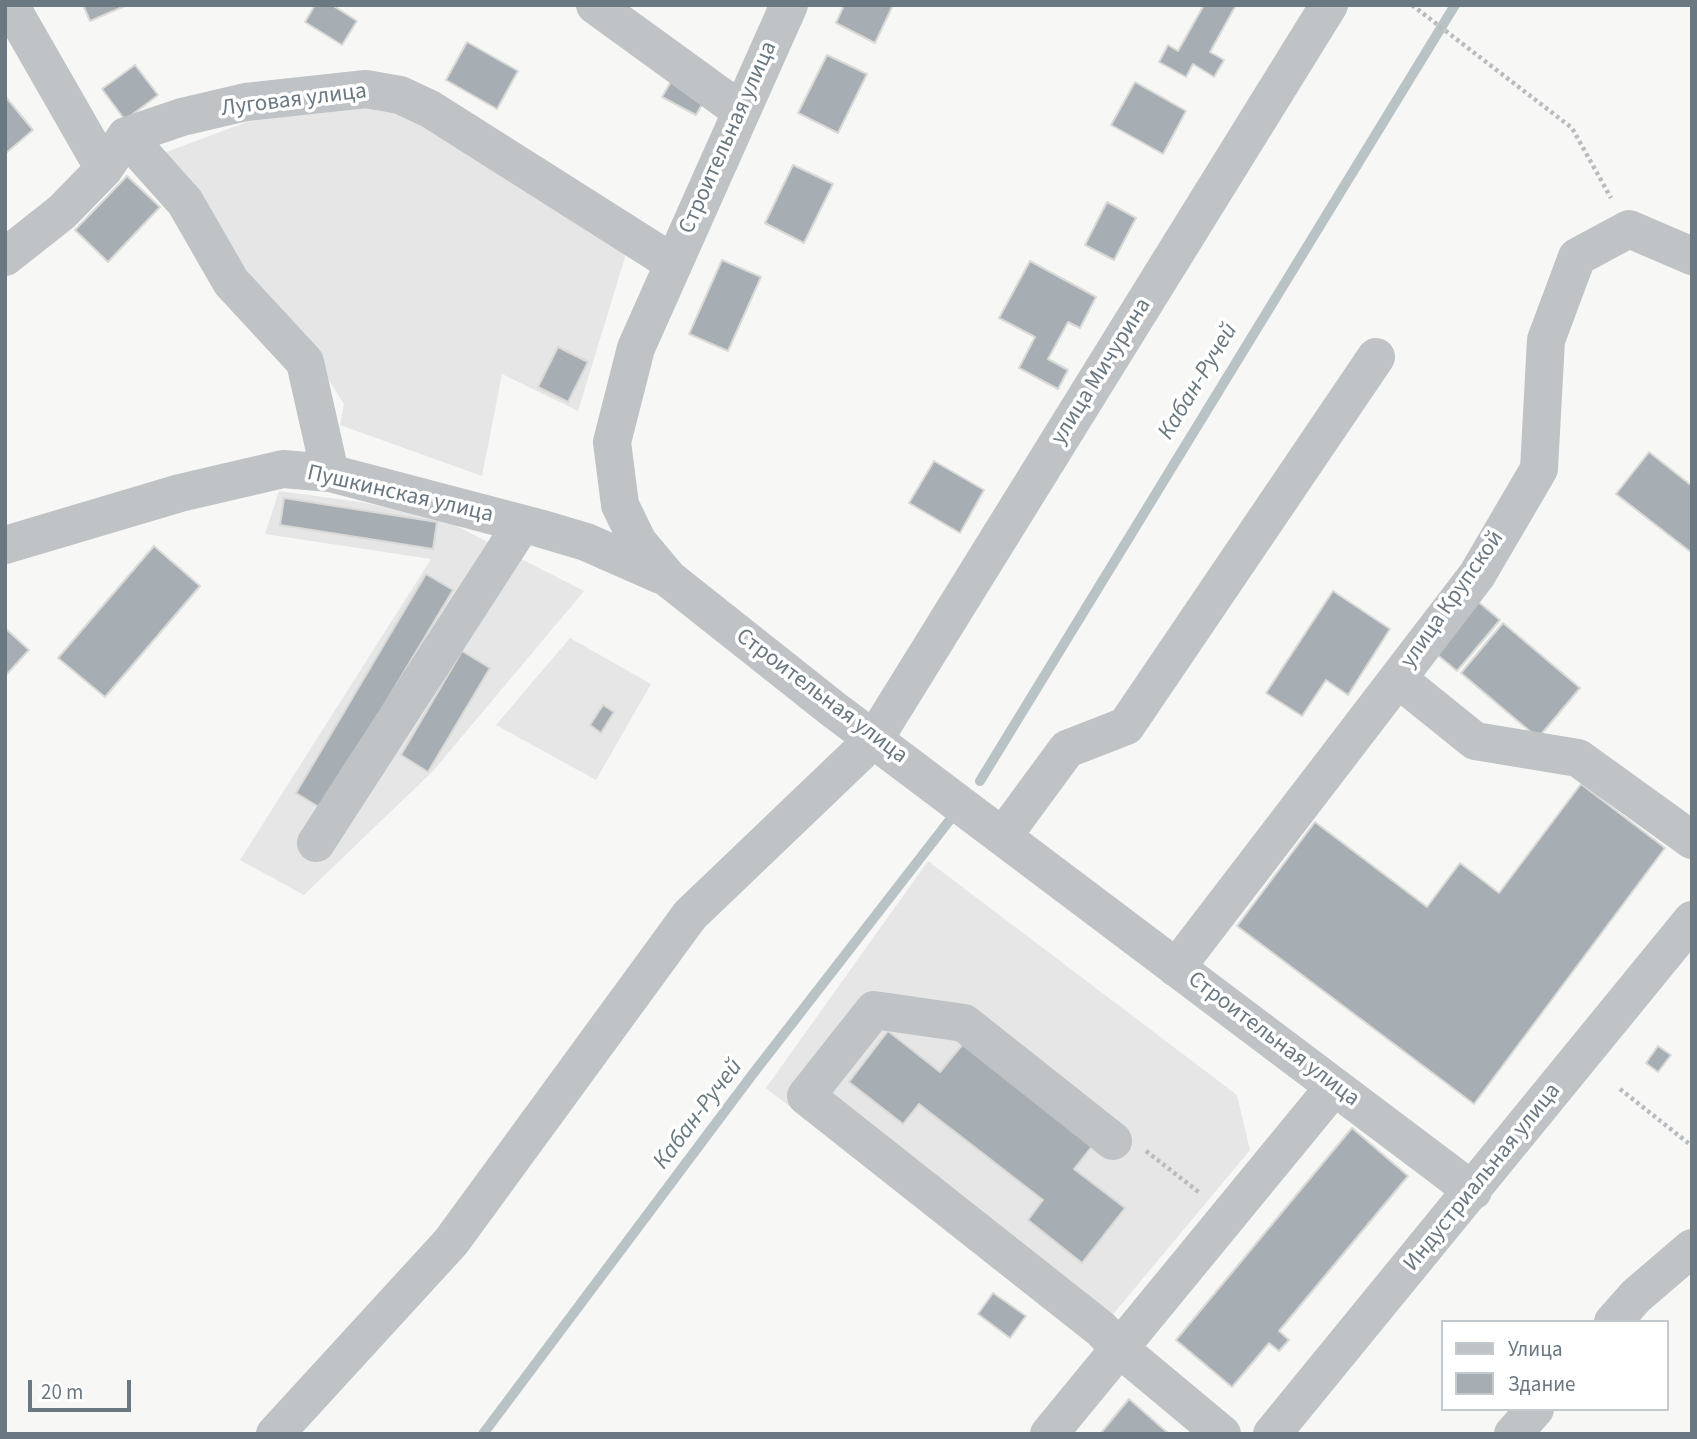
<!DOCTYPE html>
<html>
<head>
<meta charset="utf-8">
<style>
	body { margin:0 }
	#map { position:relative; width:1697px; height:1439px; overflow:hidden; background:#f7f7f5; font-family:"Source Sans 3",sans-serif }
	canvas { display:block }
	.frame { position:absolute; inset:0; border:7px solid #6a7882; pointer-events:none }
	.legend { position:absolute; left:1441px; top:1320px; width:228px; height:91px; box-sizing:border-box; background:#fff; border:2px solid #c3c9cd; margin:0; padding:9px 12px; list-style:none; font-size:21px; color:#6a7882 }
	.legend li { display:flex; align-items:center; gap:14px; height:35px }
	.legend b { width:35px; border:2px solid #c3c9cd }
	.scale { position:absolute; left:28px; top:1380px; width:103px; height:32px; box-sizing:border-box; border:4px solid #6a7882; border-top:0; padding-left:9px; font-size:21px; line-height:24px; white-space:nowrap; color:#6a7882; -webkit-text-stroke:5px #fff; paint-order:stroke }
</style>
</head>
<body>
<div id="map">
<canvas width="1697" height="1439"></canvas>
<div class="frame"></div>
<ul class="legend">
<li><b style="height:9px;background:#bfc3c6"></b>Улица</li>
<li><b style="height:19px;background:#a7aeb3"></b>Здание</li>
</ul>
<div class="scale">20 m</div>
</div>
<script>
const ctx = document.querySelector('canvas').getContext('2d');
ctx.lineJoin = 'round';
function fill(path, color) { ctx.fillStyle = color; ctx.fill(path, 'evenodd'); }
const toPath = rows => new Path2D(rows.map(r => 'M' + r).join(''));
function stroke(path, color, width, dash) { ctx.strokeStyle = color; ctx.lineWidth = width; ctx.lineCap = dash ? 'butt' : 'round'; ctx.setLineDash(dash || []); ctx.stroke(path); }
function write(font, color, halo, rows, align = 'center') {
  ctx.font = font + ' "Source Sans 3",sans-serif'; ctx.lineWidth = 7; ctx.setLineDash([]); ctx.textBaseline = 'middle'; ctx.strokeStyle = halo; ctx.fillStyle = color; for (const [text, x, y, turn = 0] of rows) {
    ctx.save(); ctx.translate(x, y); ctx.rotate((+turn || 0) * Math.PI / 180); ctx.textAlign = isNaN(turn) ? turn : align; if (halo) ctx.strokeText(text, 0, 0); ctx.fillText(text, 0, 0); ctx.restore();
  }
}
fill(toPath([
	[367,98,432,124,629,244,578,411,502,374,482,476,340,425,344,404,309,348,153,157,274,112],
	[279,491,360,502,441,518,584,591,434,770,304,895,240,860,431,559,265,534],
	[570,638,651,684,596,780,496,725],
	[928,861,1237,1095,1250,1150,1089,1343,766,1088]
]), '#e5e6e5');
stroke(toPath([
	[980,781,1455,5],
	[483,1434,752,1075,949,821]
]), '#b9c3c6', 10);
const building = toPath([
	[83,5,127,5,90,21,83,5],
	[315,5,332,5,357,21,342,45,305,22,315,5],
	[844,5,893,5,875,43,836,23,844,5],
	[1204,5,1236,5,1210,52,1224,60,1214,77,1193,64,1186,77,1159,62,1168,45,1178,51,1204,5],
	[467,42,518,71,497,109,446,80,467,42],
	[827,55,867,74,838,133,798,113,827,55],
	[135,65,158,95,125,120,102,89,135,65],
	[675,75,708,94,696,115,662,97,675,75],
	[1135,82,1186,111,1163,154,1111,125,1135,82],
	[5,96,33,130,5,154,5,96],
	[793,165,833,184,804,243,765,223,793,165],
	[127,176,160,207,108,262,75,230,127,176],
	[1107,202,1136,218,1114,260,1085,245,1107,202],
	[722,260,761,277,728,351,689,334,722,260],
	[1030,261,1096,297,1080,328,1068,322,1048,359,1068,370,1058,389,1019,368,1035,337,999,318,1030,261],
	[558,347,588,362,568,402,538,387,558,347],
	[1649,452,1692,486,1692,553,1616,494,1649,452],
	[934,461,984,490,960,533,909,503,934,461],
	[284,498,437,522,433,549,280,525,284,498],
	[154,546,200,586,105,697,58,658,154,546],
	[426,574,453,590,322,809,296,793,426,574],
	[1333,591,1390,629,1348,695,1326,680,1302,716,1266,693,1333,591],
	[1476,600,1500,620,1457,671,1434,652,1476,600],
	[1503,623,1580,688,1538,738,1461,673,1503,623],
	[5,628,29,650,5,676,5,628],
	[462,651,490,668,428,772,401,755,462,651],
	[603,705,614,712,601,733,590,725,603,705],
	[1581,784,1665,848,1474,1104,1237,926,1315,822,1427,907,1460,863,1499,893,1581,784],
	[888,1031,940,1072,963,1044,1093,1145,1074,1169,1125,1208,1082,1263,1028,1220,1043,1200,919,1104,903,1124,849,1082,888,1031],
	[1658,1046,1671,1055,1658,1072,1646,1063,1658,1046],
	[1352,1128,1408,1176,1279,1331,1289,1340,1279,1351,1269,1343,1232,1387,1176,1340,1352,1128],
	[993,1293,1026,1316,1010,1338,978,1314,993,1293],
	[1129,1399,1169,1434,1100,1434,1129,1399]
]);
fill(building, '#a7aeb3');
stroke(building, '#d9d9d7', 2);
stroke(toPath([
	[1412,5,1572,128,1611,198],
	[1620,1089,1692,1146],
	[1146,1151,1200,1193]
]), '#b9bcbe', 4.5, [3.5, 3.5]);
stroke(toPath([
	[10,5,104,169],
	[595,5,741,111],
	[789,5,636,348,612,442,620,505,638,542,669,579,833,709,1473,1191],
	[126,136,185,202,231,282,305,362,330,473],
	[5,257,62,212,104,169,126,136,182,117,246,102,366,89,400,95,430,109,673,263],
	[5,545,180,493,283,469,330,473,539,528,586,542,661,575],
	[1398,679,1475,741,1578,758,1692,840],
	[1003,836,1067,749,1126,726,1376,357],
	[316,843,522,524],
	[1176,968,1477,575,1539,469,1546,340,1577,257,1629,229,1692,256],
	[1113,1141,964,1023,874,1010,806,1096,1101,1329,1120,1349,1222,1434],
	[1613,1322,1636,1296,1692,1248],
	[275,1434,451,1242,690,915,875,738,1329,5],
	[1049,1434,1334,1087],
	[1272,1434,1692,920],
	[1513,1434,1535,1409]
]), '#bfc3c6', 38);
write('23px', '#6a7882', '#fff', [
	["Луговая улица",294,101,-7],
	["Строительная улица",729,138,-66],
	["улица Мичурина",1102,372,-58],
	["Пушкинская улица",400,495,13],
	["улица Крупской",1453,600,-55],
	["Строительная улица",821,697,37],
	["Строительная улица",1273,1040,37],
	["Индустриальная улица",1483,1178,-51]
]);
write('italic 24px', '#66787e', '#fff', [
	["Кабан-Ручей",1199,382,-59],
	["Кабан-Ручей",699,1115,-53]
]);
</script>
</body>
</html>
